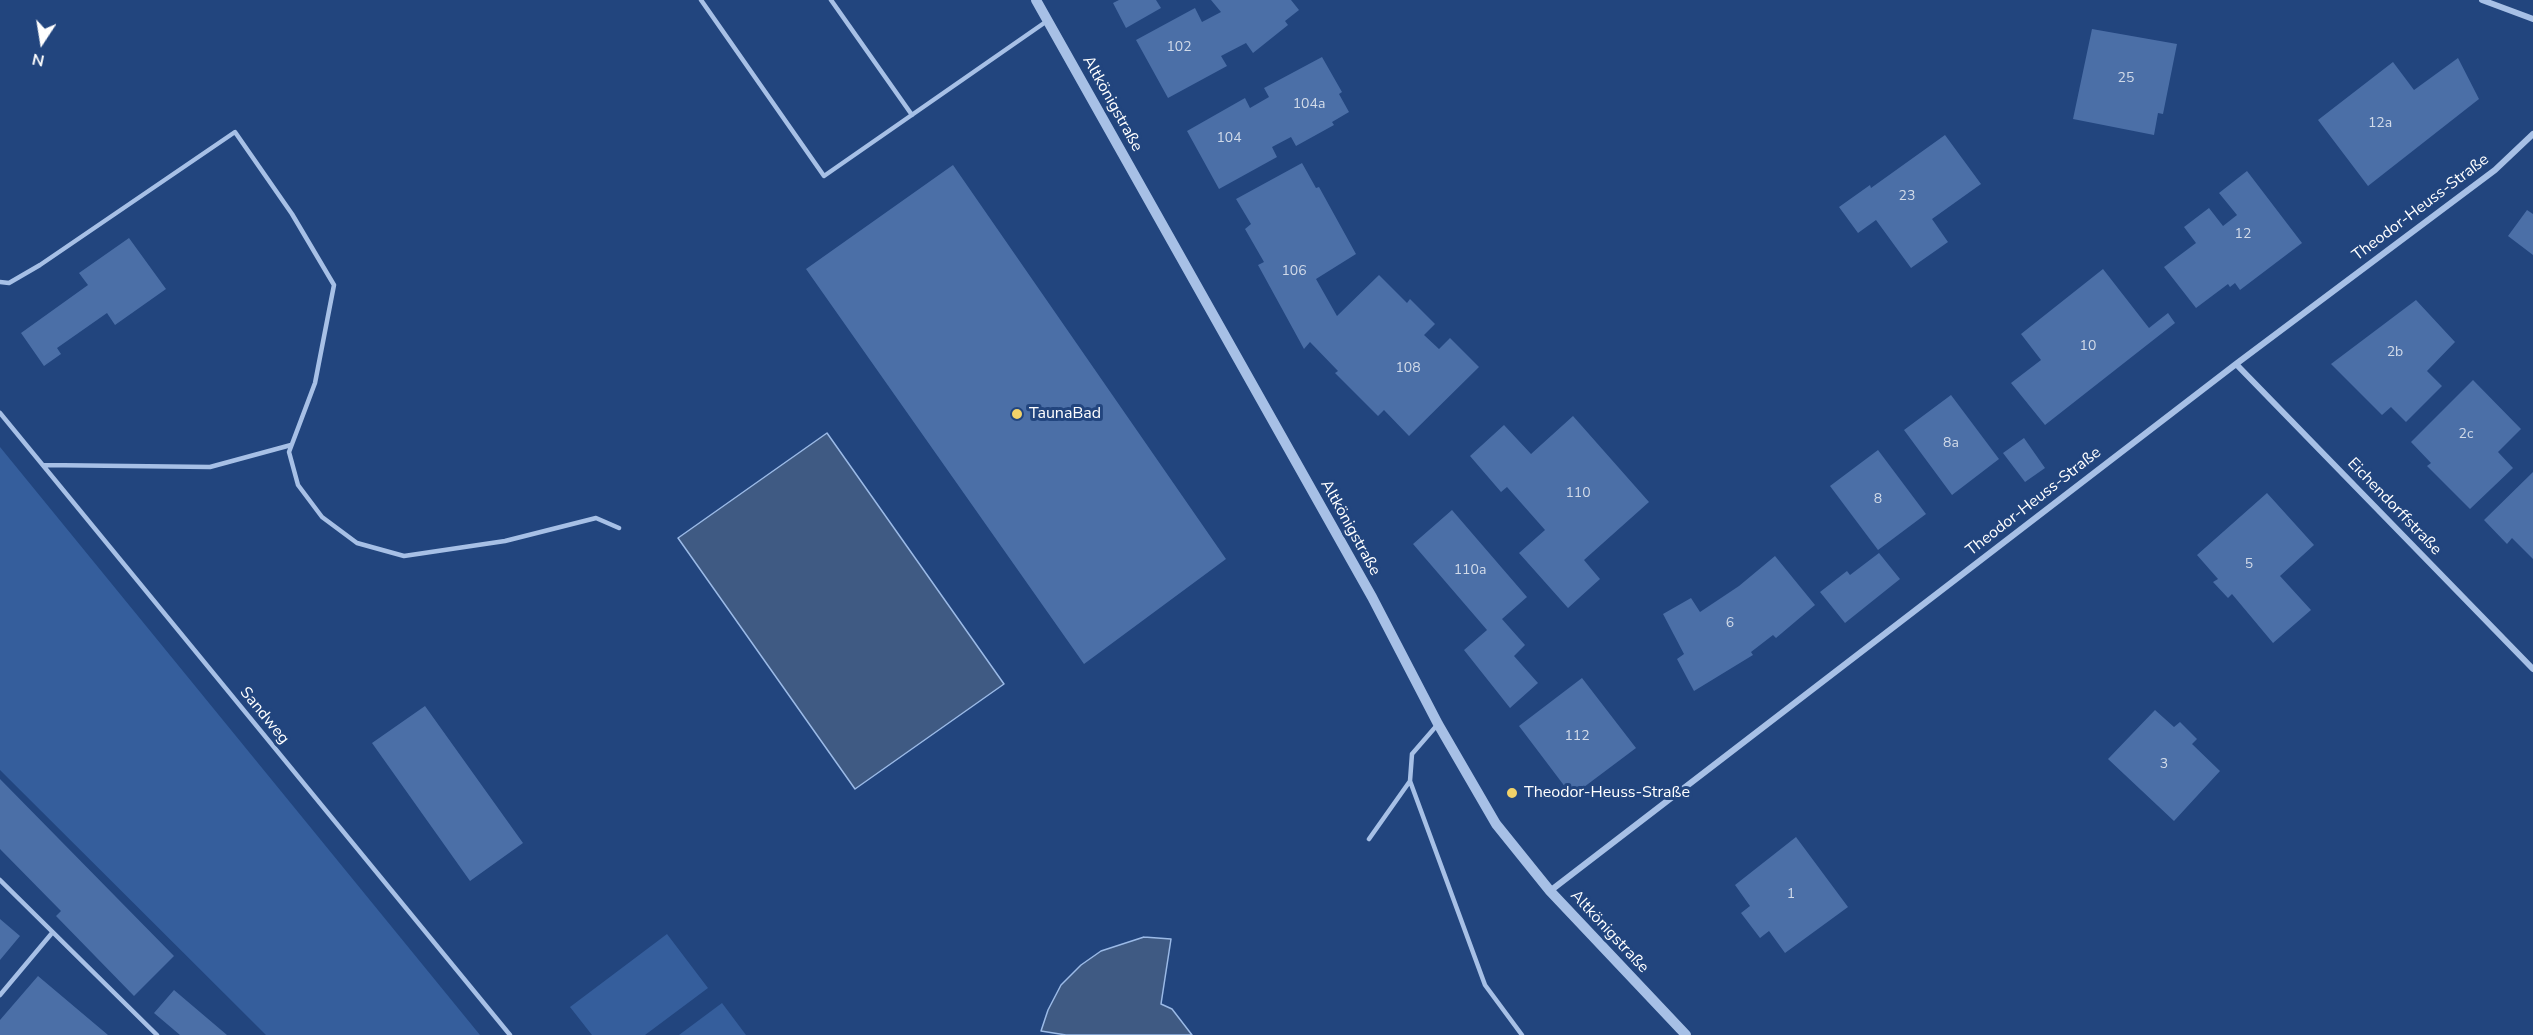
<!DOCTYPE html>
<html>
<head>
<meta charset="utf-8">
<style>
	body { margin:0 }
	#map { position:relative; width:2533px; height:1035px; overflow:hidden; background:#22457e; font-family:"Nunito Sans",sans-serif }
	canvas { display:block }
	.north { position:absolute; left:12px; top:12px; width:60px; height:60px; -webkit-text-stroke:4px #22457e; paint-order:stroke; rotate:192deg; font-size:16px; font-weight:700; line-height:24px; text-align:center; color:#fff }
	.north::after { content:''; display:block; margin:auto; width:21px; height:27px; background:#fff; clip-path:polygon(50% 0,100% 100%,50% 72%,0 100%) }
</style>
</head>
<body>
<div id="map">
<canvas width="2533" height="1035"></canvas>
<div class="north">N</div>
</div>
<script>
const ctx = document.querySelector('canvas').getContext('2d');
ctx.lineJoin = 'round';
function fill(path, color) { ctx.fillStyle = color; ctx.fill(path, 'evenodd'); }
const toPath = rows => new Path2D(rows.map(r => 'M' + r).join(''));
function stroke(path, color, width, dash) { ctx.strokeStyle = color; ctx.lineWidth = width; ctx.lineCap = dash ? 'butt' : 'round'; ctx.setLineDash(dash || []); ctx.stroke(path); }
function write(font, color, halo, rows, align = 'center') {
  ctx.font = font + ' "Nunito Sans",sans-serif'; ctx.lineWidth = 6; ctx.setLineDash([]); ctx.textBaseline = 'middle'; ctx.strokeStyle = halo; ctx.fillStyle = color; for (const [text, x, y, turn = 0] of rows) {
    ctx.save(); ctx.translate(x, y); ctx.rotate((+turn || 0) * Math.PI / 180); ctx.textAlign = isNaN(turn) ? turn : align; if (halo) ctx.strokeText(text, 0, 0); ctx.fillText(text, 0, 0); ctx.restore();
  }
}
fill(toPath([
	[0,447,480,1035,266,1035,0,770],
	[667,934,708,988,645,1035,592,1035,570,1007],
	[722,1003,746,1035,679,1035]
]), '#355e9c');
const water = toPath([
	[827,433,1004,684,855,789,678,538,827,433],
	[1144,937,1171,939,1161,1004,1172,1009,1192,1035,1066,1035,1041,1031,1048,1010,1061,985,1081,965,1101,951,1144,937]
]);
fill(water, '#3f5a83');
stroke(water, '#9bbae7', 1.5);
fill(toPath([
	[1119,0,1156,0,1161,8,1126,28,1113,3],
	[1211,0,1291,0,1299,10,1285,21,1288,25,1253,53,1246,43,1221,56,1227,66,1168,98,1136,40,1195,8,1202,22,1221,12],
	[2092,29,2177,44,2163,114,2158,113,2154,135,2073,119],
	[1322,57,1342,92,1339,94,1349,112,1332,122,1334,125,1296,146,1291,137,1272,147,1277,157,1219,189,1187,131,1245,98,1250,108,1269,97,1264,88],
	[2458,58,2479,99,2368,186,2318,120,2393,62,2414,90],
	[1945,135,1981,184,1932,219,1948,242,1911,268,1876,220,1858,233,1839,207,1870,185,1871,188],
	[1302,163,1316,188,1319,187,1356,254,1316,279,1337,316,1379,275,1407,303,1410,299,1435,324,1424,335,1439,349,1450,338,1479,367,1409,436,1384,410,1378,416,1335,373,1338,371,1310,342,1304,349,1258,265,1264,262,1245,229,1251,224,1236,199],
	[953,165,1226,559,1084,664,806,269],
	[2247,171,2302,243,2240,290,2235,283,2230,287,2228,284,2196,308,2164,267,2196,243,2184,227,2209,208,2223,226,2237,215,2219,193],
	[2527,210,2533,214,2533,255,2508,236],
	[129,238,166,289,115,325,107,313,57,348,61,354,44,366,21,333,88,285,79,273],
	[2103,269,2149,328,2168,313,2175,323,2045,425,2011,383,2041,360,2021,334],
	[2416,300,2455,342,2427,371,2442,386,2406,422,2391,407,2382,415,2331,364],
	[2473,380,2521,429,2498,452,2513,468,2470,509,2427,466,2431,463,2411,442],
	[1951,395,1999,459,1952,495,1904,430],
	[1573,416,1649,502,1584,560,1600,579,1568,608,1519,553,1545,530,1507,487,1501,492,1470,456,1504,425,1531,454],
	[2024,438,2045,468,2025,482,2003,453],
	[1878,450,1926,514,1878,550,1830,486],
	[2533,472,2533,559,2512,538,2507,544,2484,520],
	[2267,493,2314,545,2280,576,2311,610,2273,643,2232,594,2228,598,2213,582,2218,579,2197,555],
	[1452,510,1527,597,1502,619,1525,645,1514,656,1538,683,1510,708,1464,650,1487,630,1413,544],
	[1879,553,1900,579,1845,623,1820,592,1847,571,1850,575],
	[1775,556,1815,605,1776,638,1773,635,1751,652,1753,655,1694,691,1677,659,1684,654,1663,614,1691,598,1700,612,1739,586],
	[1582,678,1636,748,1572,796,1519,726],
	[425,706,523,843,470,881,372,743],
	[2155,710,2174,727,2180,722,2197,739,2192,744,2220,771,2174,821,2108,759],
	[0,779,174,956,134,996,56,916,61,911,0,849],
	[1796,837,1848,907,1785,953,1769,931,1760,938,1741,913,1750,906,1735,885],
	[0,919,20,936,0,960],
	[38,976,108,1035,0,1035,0,1020],
	[174,990,227,1035,180,1035,154,1013]
]), '#4b6fa7');
stroke(toPath([
	[701,0,824,176,1047,21],
	[831,0,912,115],
	[0,282,9,283,40,265,235,132,292,214,334,285,315,383,289,452,298,485,322,517,357,543,404,556,505,541,596,518,619,528],
	[0,413,510,1035],
	[43,465,210,467,291,445],
	[1438,724,1412,754,1410,781,1485,985,1522,1035],
	[1369,839,1410,781],
	[0,880,157,1035],
	[0,995,52,933]
]), '#a7c0e6', 4.5);
stroke(toPath([
	[2482,0,2533,19],
	[2236,364,2533,669],
	[1550,891,2236,364,2495,170,2533,134]
]), '#a7c0e6', 6);
stroke(toPath([
	[1036,0,1372,597,1438,724,1496,824,1550,891,1686,1035]
]), '#a7c0e6', 10);
for (const [x, y, r, color] of [
	[1017,414,6,"#f2d269"],
	[1512,793,6,"#f2d269"]
]) { const dot = new Path2D(); dot.arc(x, y, r, 0, 2 * Math.PI); ctx.fillStyle = color; ctx.fill(dot); stroke(dot, '#22457e', 2); }
write('14px', '#d2dbe9', null, [
	["102",1179,48],
	["25",2126,79],
	["104a",1309,105],
	["12a",2380,124],
	["104",1229,139],
	["23",1907,197],
	["12",2243,235],
	["106",1294,272],
	["10",2088,347],
	["2b",2395,353],
	["108",1408,369],
	["2c",2466,435],
	["8a",1951,444],
	["110",1578,494],
	["8",1878,500],
	["5",2249,565],
	["110a",1470,571],
	["6",1730,624],
	["112",1577,737],
	["3",2164,765],
	["1",1791,895]
]);
write('16px', '#fff', '#22457e', [
	["Altkönigstraße",1112,104,61],
	["Theodor-Heuss-Straße",2421,208,-37],
	["Theodor-Heuss-Straße",2034,502,-38],
	["Eichendorffstraße",2394,507,46],
	["Altkönigstraße",1350,528,61],
	["Sandweg",264,716,51],
	["Altkönigstraße",1609,932,47]
]);
write('16px', '#fff', '#22457e', [
	["TaunaBad",1029,414],
	["Theodor-Heuss-Straße",1524,793]
], 'left');
</script>
</body>
</html>
